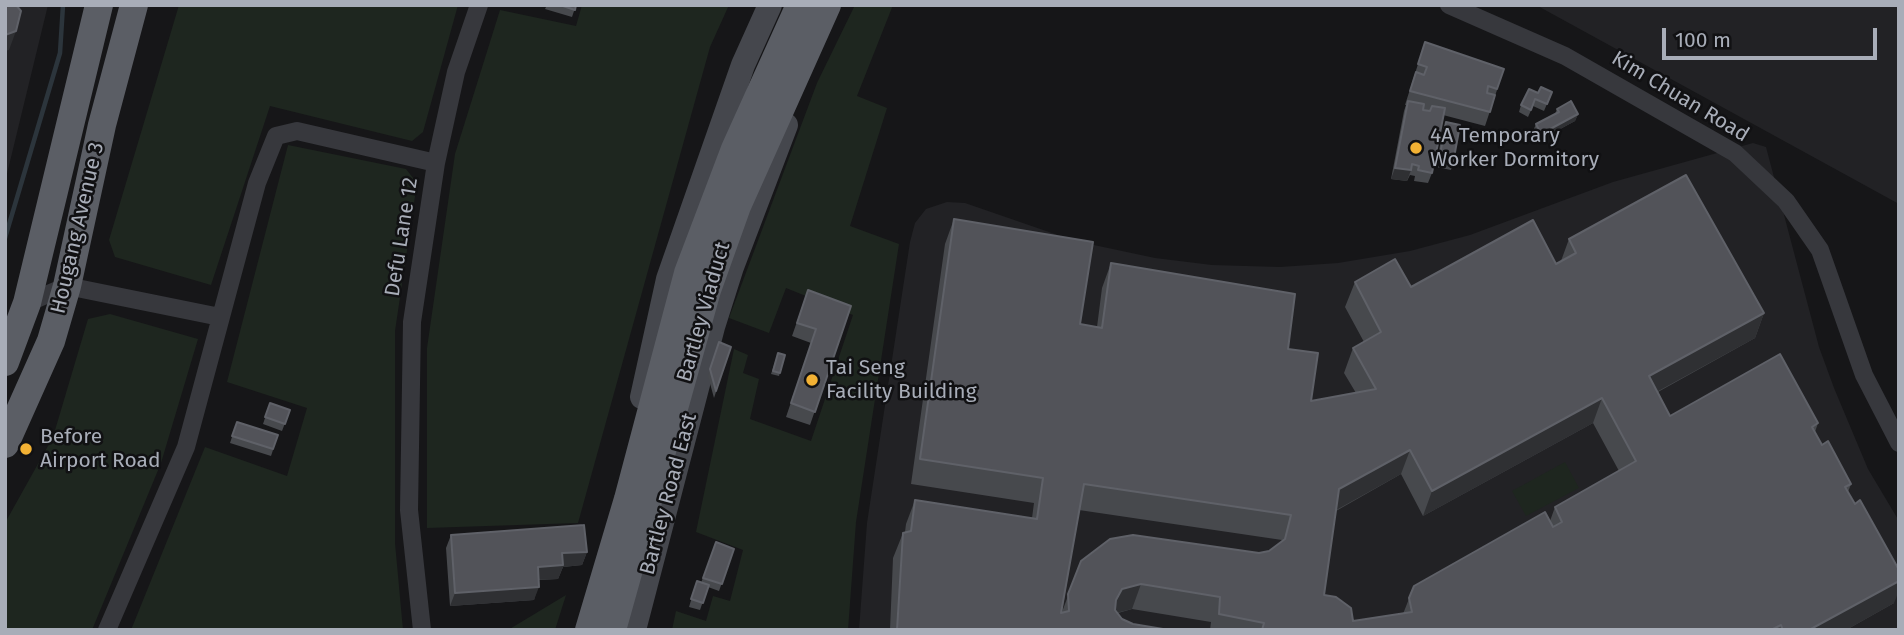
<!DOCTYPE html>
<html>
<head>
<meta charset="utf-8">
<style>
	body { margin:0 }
	#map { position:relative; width:1904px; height:635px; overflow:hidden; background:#161618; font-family:"Fira Sans",sans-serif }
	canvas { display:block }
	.frame { position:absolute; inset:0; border:7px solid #a8adb8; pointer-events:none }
	.scale { position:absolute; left:1662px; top:28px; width:215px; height:32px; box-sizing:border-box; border:4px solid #a8adb8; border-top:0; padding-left:9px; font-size:21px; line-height:24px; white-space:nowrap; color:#a8adb8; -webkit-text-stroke:5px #111113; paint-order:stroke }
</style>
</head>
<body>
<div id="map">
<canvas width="1904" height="635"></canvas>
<div class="frame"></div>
<div class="scale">100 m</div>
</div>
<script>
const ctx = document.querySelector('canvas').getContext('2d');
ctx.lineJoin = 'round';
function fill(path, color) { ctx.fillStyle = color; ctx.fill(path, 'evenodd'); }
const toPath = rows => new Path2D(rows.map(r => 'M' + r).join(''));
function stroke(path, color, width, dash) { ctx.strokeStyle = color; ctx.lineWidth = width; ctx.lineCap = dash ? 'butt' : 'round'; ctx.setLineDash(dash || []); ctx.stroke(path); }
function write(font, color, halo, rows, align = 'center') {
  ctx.font = font + ' "Fira Sans",sans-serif'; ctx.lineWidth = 5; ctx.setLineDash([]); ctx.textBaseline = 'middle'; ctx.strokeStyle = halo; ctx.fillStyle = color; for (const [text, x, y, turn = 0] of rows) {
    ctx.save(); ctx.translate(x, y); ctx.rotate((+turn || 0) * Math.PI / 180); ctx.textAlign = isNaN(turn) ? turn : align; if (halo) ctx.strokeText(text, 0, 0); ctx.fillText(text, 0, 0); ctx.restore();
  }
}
fill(toPath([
	[5,5,48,5,5,182],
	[1537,5,1899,5,1899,204,1536,5],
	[1753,143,1766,147,1819,347,1834,388,1868,469,1899,521,1899,630,859,630,867,523,910,242,915,223,926,209,947,202,965,203,1075,241,1155,258,1212,265,1280,267,1338,263,1410,251,1470,235,1613,182]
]), '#222225');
fill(toPath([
	[179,5,458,5,423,132,412,141,270,106,211,285,115,257,109,240],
	[582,5,729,5,710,47,578,523,427,528,427,348,455,154,500,10,576,26],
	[855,5,893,5,857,96,887,108,850,226,899,244,856,522,848,630,672,630,676,611,706,621,713,596,730,601,743,550,696,532,734,349,748,355,743,373,759,379,750,419,811,441,853,315,786,288,769,333,729,318,817,83],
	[288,145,406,169,417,183,395,331,395,543,403,630,131,630,205,447,287,476,307,408,227,382],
	[110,314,198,339,161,463,92,630,5,630,5,523,53,437,88,319],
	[1565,462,1579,488,1526,516,1512,491],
	[566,595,555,630,508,630]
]), '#1e261f');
stroke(toPath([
	[5,238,60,53,63,5]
]), '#2c353c', 4.5);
stroke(toPath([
	[1449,5,1565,56,1735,153,1786,201,1820,250,1864,375,1899,443],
	[27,303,67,286,220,317],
	[107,630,186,447,257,183,276,136,297,131,436,163],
	[422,630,409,510,412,322,436,163,456,72,479,5]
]), '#37383d', 18);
stroke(toPath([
	[642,397,668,279,743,65,770,5],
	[634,630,713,327,732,267,786,125]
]), '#45474d', 24);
stroke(toPath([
	[5,362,27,303,99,5],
	[5,444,51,341,67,286,102,125,134,5]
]), '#5b5e65', 28);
stroke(toPath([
	[589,630,628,499,688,273,735,149,800,5],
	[612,630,707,290,737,206,827,5]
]), '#5b5e65', 28);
fill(toPath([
	[547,5,576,5,572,17,545,9],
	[1425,42,1504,69,1485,126,1443,115,1432,173,1428,183,1414,181,1415,176,1410,175,1407,181,1391,179,1404,111,1406,105,1405,105],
	[1552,92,1544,111,1533,106,1528,117,1519,112,1521,105,1538,93],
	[1557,109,1578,114,1575,121,1538,141,1533,131,1536,124,1555,114],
	[1446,122,1453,163,1451,170,1436,167,1443,129],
	[954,219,1080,324,1097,327,1102,288,1111,263,1288,349,1311,401,1356,393,1344,373,1353,348,1364,342,1345,307,1355,282,1411,287,1556,264,1561,261,1569,239,1764,313,1755,338,1658,392,1670,416,1818,423,1815,432,1822,445,1851,484,1848,492,1894,603,1846,630,1210,630,1211,622,1132,609,1118,613,1122,619,1133,624,1169,630,890,630,893,558,903,533,905,532,906,524,915,500,1032,518,1034,503,911,484,945,244],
	[1593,423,1619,471,1555,507,1550,521,1414,586,1403,614,1353,621,1324,595,1336,511,1401,474,1423,516],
	[1079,510,1282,540,1281,542,1269,551,1259,553,1081,561,1062,612],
	[808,290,851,306,810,425,786,417,811,343,792,336],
	[719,342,731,347,714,398,708,376],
	[778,353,785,355,779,376,771,374],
	[270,403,290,410,282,431,263,424],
	[237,422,278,435,271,456,230,443],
	[451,535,587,552,582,565,563,567,558,579,539,580,534,600,450,606,446,548],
	[716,542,734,549,719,591,708,587,700,610,689,607,697,581,701,583]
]), '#47494d');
fill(toPath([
	[16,31,9,50,5,51,5,35],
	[1578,114,1575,121,1538,141,1541,134],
	[1395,168,1411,170,1407,181,1391,179],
	[1764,313,1755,338,1640,401,1649,376],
	[1602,398,1593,423,1423,516,1432,491],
	[1410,450,1401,474,1329,514,1339,489],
	[587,552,582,565,563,567,558,579,533,580,538,567,562,553],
	[1899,581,1899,591,1894,603,1846,630,1809,630],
	[1141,584,1132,609,1112,614,1116,600,1122,589],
	[539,587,534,600,450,606,455,593]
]), '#2f3033');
const building = toPath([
	[5,5,16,5,21,11,16,31,5,35,5,5],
	[560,5,576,5,575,10,560,5],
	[1425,42,1504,69,1497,89,1488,86,1487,93,1495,95,1490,112,1410,91,1416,72,1424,75,1427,67,1418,64,1425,42],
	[1541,87,1552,92,1547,104,1535,99,1531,110,1521,105,1529,89,1538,93,1541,87],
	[1408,101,1424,104,1423,110,1430,111,1432,106,1445,108,1432,173,1418,170,1419,166,1412,164,1411,170,1395,168,1408,101],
	[1571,101,1578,114,1541,134,1536,124,1559,112,1557,109,1571,101],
	[1446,122,1460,125,1453,163,1439,160,1446,122],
	[1686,175,1764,313,1649,376,1670,416,1780,354,1818,423,1812,427,1822,445,1828,441,1851,484,1845,487,1855,504,1860,500,1899,570,1899,581,1809,630,1783,630,1781,625,1771,630,1262,630,1264,623,1219,614,1220,597,1141,584,1122,589,1116,600,1115,610,1122,619,1133,624,1169,630,897,630,903,533,911,531,915,500,1037,519,1043,478,920,459,954,219,1093,242,1080,324,1102,328,1111,263,1295,294,1288,349,1318,353,1311,401,1376,389,1353,348,1381,332,1355,282,1395,259,1411,287,1533,220,1556,264,1576,253,1569,239,1686,175],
	[1602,398,1636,461,1555,507,1562,522,1553,527,1545,512,1414,586,1409,598,1412,612,1353,621,1351,608,1336,597,1324,595,1339,489,1410,450,1432,491,1602,398],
	[1084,484,1291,515,1285,539,1269,551,1259,553,1133,535,1110,539,1081,561,1068,594,1069,611,1061,613,1084,484],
	[808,290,851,306,815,412,791,403,816,329,797,323,808,290],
	[719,342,731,347,716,391,710,369,719,342],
	[778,353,785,355,780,373,773,371,778,353],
	[270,403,290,410,285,424,265,417,270,403],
	[237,422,278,435,273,449,232,436,237,422],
	[584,525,587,552,562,553,563,565,538,567,539,587,455,593,451,535,584,525],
	[716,542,734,549,722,584,703,578,716,542],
	[697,581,709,585,703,603,691,599,697,581]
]);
fill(building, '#525359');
stroke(building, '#5f6168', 2);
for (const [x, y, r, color] of [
	[1416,148,7,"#f2b134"],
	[812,380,7,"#f2b134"],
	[26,449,7,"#f2b134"]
]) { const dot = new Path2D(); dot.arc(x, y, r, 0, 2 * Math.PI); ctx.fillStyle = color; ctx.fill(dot); stroke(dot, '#111113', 2.5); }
write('21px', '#a8adb8', '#111113', [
	["Kim Chuan Road",1680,97,31],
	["Hougang Avenue 3",78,228,-77],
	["Defu Lane 12",402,237,-81],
	["Bartley Viaduct",704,312,-74],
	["Bartley Road East",669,494,-75]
]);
write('21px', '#a8adb8', '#111113', [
	["4A Temporary",1430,136],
	["Worker Dormitory",1430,160],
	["Tai Seng",826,368],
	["Facility Building",826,392],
	["Before",40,437],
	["Airport Road",40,461]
], 'left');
</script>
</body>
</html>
